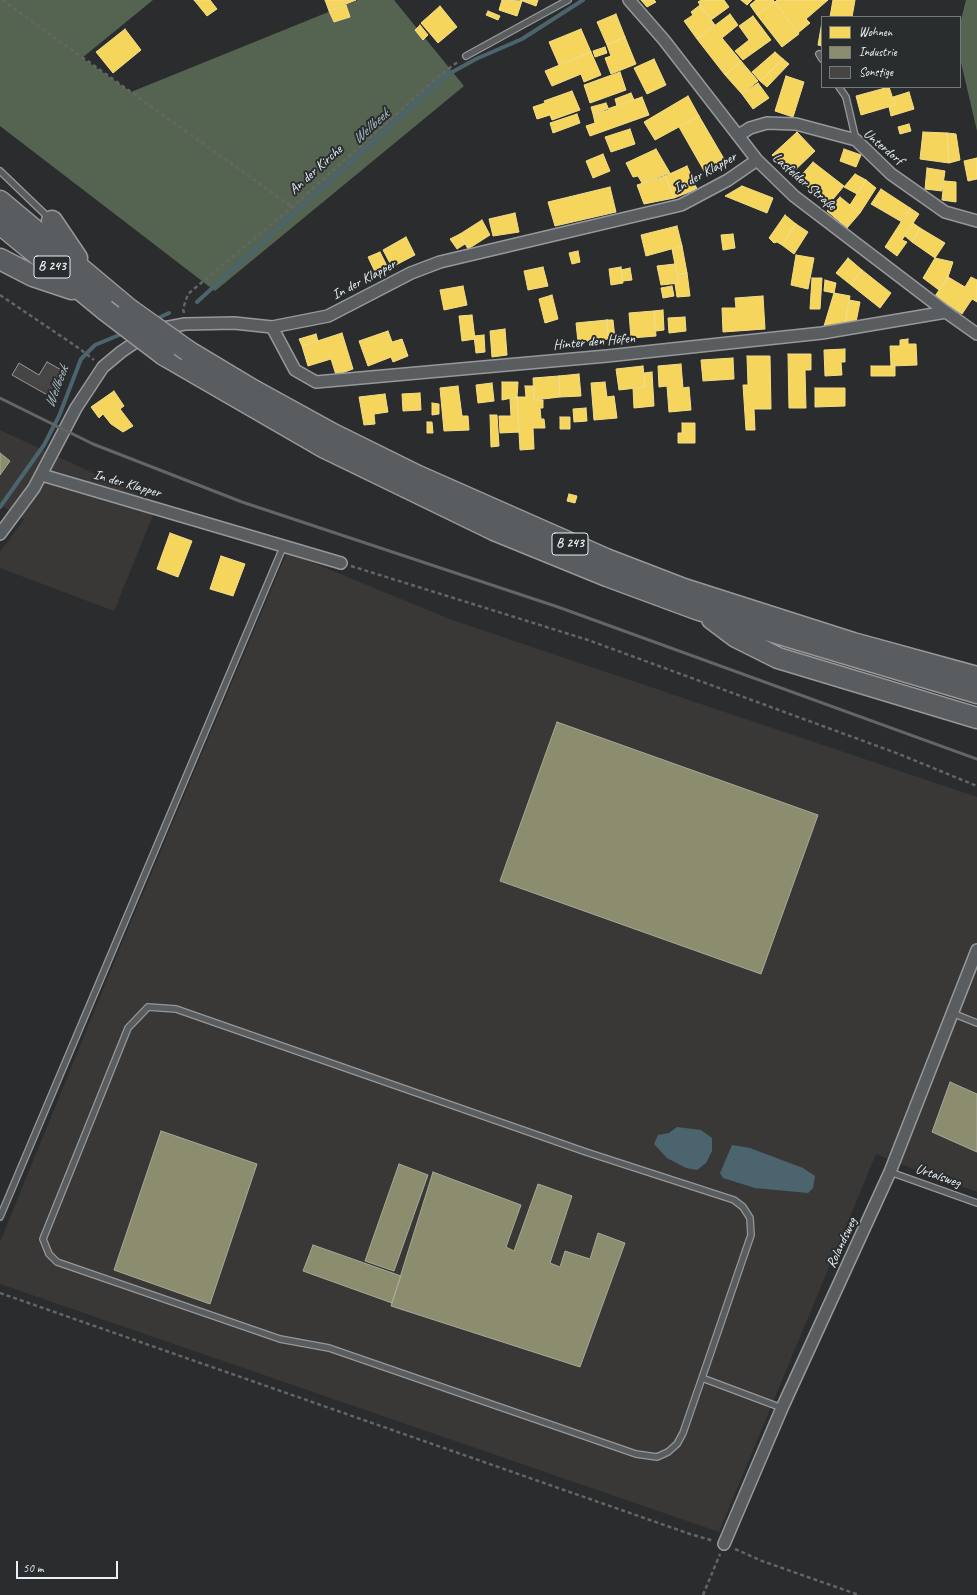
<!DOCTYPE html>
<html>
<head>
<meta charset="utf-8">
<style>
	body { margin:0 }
	#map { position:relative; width:977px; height:1595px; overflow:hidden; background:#2b2c2d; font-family:Caveat,sans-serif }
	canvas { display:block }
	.legend { position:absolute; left:821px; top:16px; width:140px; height:72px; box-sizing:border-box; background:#2a2d2e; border:1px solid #767b7f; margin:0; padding:5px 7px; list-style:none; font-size:12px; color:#e8f1f8 }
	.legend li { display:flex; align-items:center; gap:8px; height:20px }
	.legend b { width:20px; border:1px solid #767b7f }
	.scale { position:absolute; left:16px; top:1561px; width:102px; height:18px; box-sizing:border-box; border:2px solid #e8f1f8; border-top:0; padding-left:5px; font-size:12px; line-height:14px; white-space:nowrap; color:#e8f1f8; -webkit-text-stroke:3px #2a2d2e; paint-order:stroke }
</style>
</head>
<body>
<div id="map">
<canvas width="977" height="1595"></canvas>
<ul class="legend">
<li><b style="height:11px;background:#f6d55c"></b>Wohnen</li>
<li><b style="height:11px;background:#8c8c6e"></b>Industrie</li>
<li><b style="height:11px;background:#474543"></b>Sonstige</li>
</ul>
<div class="scale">50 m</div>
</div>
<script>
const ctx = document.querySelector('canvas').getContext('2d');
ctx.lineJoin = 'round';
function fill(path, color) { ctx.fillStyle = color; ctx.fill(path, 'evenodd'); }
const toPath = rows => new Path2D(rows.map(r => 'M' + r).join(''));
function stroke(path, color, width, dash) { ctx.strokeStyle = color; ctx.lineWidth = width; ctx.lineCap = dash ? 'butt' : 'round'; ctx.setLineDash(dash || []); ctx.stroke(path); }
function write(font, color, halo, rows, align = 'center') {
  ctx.font = font + ' Caveat,sans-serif'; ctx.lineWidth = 4; ctx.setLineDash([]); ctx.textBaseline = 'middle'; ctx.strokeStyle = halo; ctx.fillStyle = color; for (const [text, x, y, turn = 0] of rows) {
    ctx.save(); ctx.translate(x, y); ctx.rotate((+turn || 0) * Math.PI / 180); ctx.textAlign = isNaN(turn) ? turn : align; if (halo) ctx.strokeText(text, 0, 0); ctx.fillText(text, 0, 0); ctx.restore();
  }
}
fill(toPath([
	[0,430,158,503,114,611,0,568,0,552,24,519,0,505],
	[287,552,452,620,977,797,977,1192,911,1168,876,1154,719,1532,0,1284,0,1242,122,943]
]), '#3a3836');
fill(toPath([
	[0,0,153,0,82,58,131,92,358,0,394,0,464,86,215,291,0,126],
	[966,0,977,0,977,131,960,58,960,24]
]), '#556450');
fill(toPath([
	[677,1127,701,1130,712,1138,712,1151,706,1163,697,1170,686,1168,667,1158,654,1144,658,1135,669,1133],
	[732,1145,750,1148,803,1168,815,1176,813,1188,808,1193,755,1188,723,1178,720,1173]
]), '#4b646d');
const homes = toPath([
	[194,0,210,0,217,9,207,16,194,0],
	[325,0,356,0,329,11,325,0],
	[502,0,522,1,517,16,499,10,502,0],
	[520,0,538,0,536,6,520,0],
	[641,0,654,0,656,2,647,7,641,0],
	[701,0,724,0,729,7,711,20,698,2,701,0],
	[741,0,752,0,747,5,741,0],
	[756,0,773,0,775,2,757,15,750,5,756,0],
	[777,0,828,0,806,19,810,23,798,33,775,2,777,0],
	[833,0,855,0,852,17,830,17,833,0],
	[775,2,799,34,782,47,757,15,775,2],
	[346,5,350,17,334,22,329,11,346,5],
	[700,5,715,25,697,39,684,21,693,15,691,12,700,5],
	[440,6,457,27,438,43,421,23,440,6],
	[488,11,500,16,498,20,486,15,488,11],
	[616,14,625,37,607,45,597,22,616,14],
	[730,14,738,25,722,38,741,61,725,75,697,39,730,14],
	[753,16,771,40,743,60,735,51,749,40,739,26,753,16],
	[822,22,822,46,818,45,822,22],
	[420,25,428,35,423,40,415,30,420,25],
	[125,29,141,50,113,73,96,52,125,29],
	[581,29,591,52,559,65,549,42,581,29],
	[625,37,636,64,611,74,605,58,611,56,607,45,625,37],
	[605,47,607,53,595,57,593,51,605,47],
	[591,52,601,75,584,82,581,74,552,86,545,71,591,52],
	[775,52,783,59,760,81,752,72,775,52],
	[654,59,666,85,647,94,634,68,654,59],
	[783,59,789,64,767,87,760,81,783,59],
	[741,61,758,81,742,94,725,75,741,61],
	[620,72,626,90,590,103,584,85,620,72],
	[786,76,804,82,793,117,775,111,786,76],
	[758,83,769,98,753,109,742,94,758,83],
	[889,87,895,105,861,115,856,96,889,87],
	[572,91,580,110,552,120,550,115,537,119,533,107,545,103,544,101,572,91],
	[909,92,914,109,891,116,889,107,895,105,893,97,909,92],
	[631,93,634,100,617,106,615,99,631,93],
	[688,96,699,116,655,140,644,122,688,96],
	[642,97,649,115,590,136,586,126,595,123,593,114,642,97],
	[606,103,609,110,593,114,591,107,606,103],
	[577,114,580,123,553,133,550,123,577,114],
	[699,116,727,164,707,176,679,127,699,116],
	[909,124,911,131,900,134,898,127,909,124],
	[630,129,635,144,611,152,605,137,630,129],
	[797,132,815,151,790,175,772,155,797,132],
	[923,132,947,133,949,163,920,159,923,132],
	[947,133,956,134,960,160,949,163,947,133],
	[656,149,670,173,642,183,638,176,633,177,626,163,656,149],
	[844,149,861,155,856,167,840,161,844,149],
	[603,154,610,171,593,178,586,161,603,154],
	[977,158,977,179,968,181,964,161,977,158],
	[813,162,844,186,829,204,798,179,813,162],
	[687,166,697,189,674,198,665,176,687,166],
	[927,168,945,171,942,191,925,189,927,168],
	[855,174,866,180,857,194,844,187,855,174],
	[665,176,674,198,644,204,637,185,665,176],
	[866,180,876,188,860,213,850,205,866,180],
	[944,181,956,182,956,202,942,200,944,181],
	[742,186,773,198,767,213,725,196,742,186],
	[610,187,616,212,555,226,548,202,610,187],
	[881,189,910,208,902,222,871,204,881,189],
	[840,197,860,213,847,228,827,211,840,197],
	[910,208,919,214,902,240,907,242,897,256,885,247,910,208],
	[515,213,519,232,493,236,489,219,515,213],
	[785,215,796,224,782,245,777,242,774,243,769,238,785,215],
	[482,220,490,235,468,249,460,234,482,220],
	[913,223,920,228,912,242,905,236,913,223],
	[796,224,808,232,794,254,782,245,796,224],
	[677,226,682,246,646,256,641,235,677,226],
	[920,228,945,243,935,258,912,242,920,228],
	[460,234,465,244,457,249,450,239,460,234],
	[733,234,735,248,723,250,721,235,733,234],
	[406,237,415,255,392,267,383,250,406,237],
	[682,246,687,273,677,275,672,249,682,246],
	[578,251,580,262,572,264,569,253,578,251],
	[380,252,388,268,376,274,368,257,380,252],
	[796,255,814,258,808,289,791,285,796,255],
	[848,258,862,270,851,285,836,273,848,258],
	[935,258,953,262,948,277,939,290,923,278,935,258],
	[675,264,679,283,661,285,657,266,675,264],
	[543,267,548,286,528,290,524,271,543,267],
	[621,267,623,283,611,285,609,269,621,267],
	[630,268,632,280,623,281,621,270,630,268],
	[862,270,891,293,880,308,851,285,862,270],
	[687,273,690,296,677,297,675,284,679,283,677,275,687,273],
	[948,277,965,287,971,277,977,280,977,302,972,299,962,314,935,296,948,277],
	[812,278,822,278,820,309,810,309,812,278],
	[825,280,836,283,834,293,824,291,825,280],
	[463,286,467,305,444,310,440,290,463,286],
	[672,286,674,296,663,298,661,288,672,286],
	[834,293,850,296,845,324,824,326,834,293],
	[552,295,558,319,545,323,539,299,552,295],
	[763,296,765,329,723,332,722,308,736,308,735,298,763,296],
	[849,300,860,302,856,322,845,324,849,300],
	[663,310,664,330,656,331,654,311,663,310],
	[654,311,656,336,631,338,629,313,654,311],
	[472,315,475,339,462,341,459,316,472,315],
	[685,317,686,331,669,333,668,318,685,317],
	[607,320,608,339,578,342,576,323,607,320],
	[607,320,613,320,615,339,608,339,607,320],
	[505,329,507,355,492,357,490,331,505,329],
	[388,331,392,342,402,339,408,356,393,362,391,357,368,366,359,341,388,331],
	[342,333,353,369,336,375,331,359,308,366,302,346,342,333],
	[316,334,318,341,302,346,299,339,316,334],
	[484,335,485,352,476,353,474,336,484,335],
	[908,339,908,344,916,344,917,365,891,366,890,346,900,346,900,340,908,339],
	[845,349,845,362,841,362,842,375,825,376,824,350,845,349],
	[788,354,811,354,811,370,805,370,806,408,789,408,788,354],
	[747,356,770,356,771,409,754,409,755,430,746,430,743,385,748,385,747,356],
	[733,358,734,379,703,381,701,360,733,358],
	[681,364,683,388,689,387,691,410,669,412,667,386,659,387,658,366,681,364],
	[643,366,645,387,619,390,616,369,643,366],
	[871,366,895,366,895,376,871,376,871,366],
	[652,372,654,406,634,408,633,388,645,387,644,373,652,372],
	[579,374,581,396,560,397,559,376,579,374],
	[559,376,560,397,534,400,533,378,559,376],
	[502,382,518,382,517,397,502,400,502,382],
	[605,382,607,397,614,396,617,418,594,420,591,383,605,382],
	[492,383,494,401,478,403,476,385,492,383],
	[458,386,462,416,468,416,469,430,444,431,440,388,458,386],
	[525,386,534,386,534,400,543,400,543,408,540,408,541,419,544,419,545,428,533,428,534,449,520,450,517,397,526,397,525,386],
	[815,388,845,388,845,406,815,407,815,388],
	[114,391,124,406,120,409,133,426,123,432,111,424,103,414,99,418,91,407,114,391],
	[420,393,421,410,403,411,402,394,420,393],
	[385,394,388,412,374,414,375,424,364,425,359,397,385,394],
	[517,397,519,432,500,433,499,416,511,416,510,399,517,397],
	[432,403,439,404,439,414,432,415,432,403],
	[586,408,587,421,574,422,573,409,586,408],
	[490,415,497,415,499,446,491,447,490,415],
	[560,417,570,417,570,429,560,429,560,417],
	[427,422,432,422,433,433,427,433,427,422],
	[682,423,695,423,695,443,678,443,678,433,682,433,682,423],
	[569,494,577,496,575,503,567,501,569,494],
	[170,533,192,541,178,577,157,569,170,533],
	[221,556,245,564,233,596,210,589,221,556]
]);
fill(homes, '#f6d55c');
stroke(homes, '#f2dd8b', 1);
const industry = toPath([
	[0,453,10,461,0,475,0,453],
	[557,722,818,815,761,974,500,881,557,722],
	[950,1082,977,1094,977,1152,932,1132,950,1082],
	[161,1131,257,1164,210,1304,114,1270,161,1131],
	[399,1164,428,1175,394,1271,365,1261,399,1164],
	[433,1172,521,1205,506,1247,514,1251,538,1184,572,1196,550,1263,560,1267,565,1251,590,1259,598,1233,625,1243,580,1367,391,1306,433,1172],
	[313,1245,401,1276,392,1303,303,1271,313,1245]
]);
fill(industry, '#8c8c6e');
stroke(industry, '#a8aa97', 1);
stroke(toPath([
	[197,302,445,76,476,59,522,39,583,0],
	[154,320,169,313],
	[0,507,44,445,59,416,81,359,95,345,124,333]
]), '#4b646d', 4);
const building = toPath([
	[47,362,65,372,51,397,12,375,19,363,39,375,47,362]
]);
fill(building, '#474543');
stroke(building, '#96989a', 1);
const lane = toPath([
	[819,54,822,59],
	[466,56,568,0],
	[839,87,846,97,856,140],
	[0,171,50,219],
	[952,1013,977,1023],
	[890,1172,977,1203],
	[0,1217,284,545],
	[702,1378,683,1433,677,1444,668,1452,657,1457,636,1454,329,1348,280,1339,57,1262,49,1254,43,1239,128,1028,148,1007,176,1009,586,1152,734,1200,743,1207,750,1218,751,1235,702,1378,782,1408]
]);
const street = toPath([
	[629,0,664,40,757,160,794,196,946,312,977,334],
	[739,135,750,128,767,123,796,124,856,140,891,174,945,212,977,221],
	[272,327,295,370,316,382,607,356,822,333,946,312],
	[42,475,341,563],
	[0,534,34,488,76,408,103,367,121,352,153,330,185,324,234,323,272,327,328,316,411,273,440,262,681,205,728,180,757,160],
	[724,1544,782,1408,890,1172,977,950]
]);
const highway = toPath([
	[0,201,129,309],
	[52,221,77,258],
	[0,224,105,310],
	[0,259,33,276,72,289],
	[188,351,253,390,333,434,418,476,606,559,684,589,853,643,977,677],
	[164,355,325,448,494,530,607,576,699,610,977,693],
	[712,619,736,637,778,658,977,718]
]);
stroke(lane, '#96989a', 8);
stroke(street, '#96989a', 14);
stroke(highway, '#96989a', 23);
stroke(toPath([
	[2,0,292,207],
	[0,295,80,349,94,360],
	[184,313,183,309,188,294,292,207,440,75,459,61],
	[351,566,588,640,899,754,977,786],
	[0,1293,690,1534,714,1541],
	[735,1549,762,1561,859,1595],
	[703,1595,720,1554]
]), '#636566', 2.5, [4, 3]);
stroke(lane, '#5a5d60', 5.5);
stroke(street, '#5a5d60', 11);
stroke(highway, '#5a5d60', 20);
stroke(toPath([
	[0,398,93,444,242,502,558,607,977,759]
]), '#636566', 3);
const highwayBridge = toPath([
	[129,309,188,351],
	[105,310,164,355]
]);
stroke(highwayBridge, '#96989a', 23, []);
stroke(highwayBridge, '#5a5d60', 20);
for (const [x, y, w] of [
	[52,267,36],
	[570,544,36]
]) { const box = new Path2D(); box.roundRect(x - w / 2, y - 11, w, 22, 3); ctx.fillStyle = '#2a2d2e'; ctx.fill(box); stroke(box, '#e8f1f8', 1); }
write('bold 13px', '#e8f1f8', null, [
	["B 243",52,267],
	["B 243",570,544]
]);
write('14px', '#e8f1f8', '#2a2d2e', [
	["Unterdorf",883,147,40],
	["An der Kirche",316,170,-42],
	["In der Klapper",705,173,-29],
	["Lasfelder Straße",804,182,41],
	["In der Klapper",364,280,-28],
	["Hinter den Höfen",594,342,-5],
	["In der Klapper",127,484,16],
	["Urtalsweg",938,1176,19],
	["Rolandsweg",842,1243,-65]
]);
write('italic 15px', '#aabbc3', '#2a2d2e', [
	["Wellbeek",371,127,-42],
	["Wellbeek",57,387,-69]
]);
</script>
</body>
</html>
